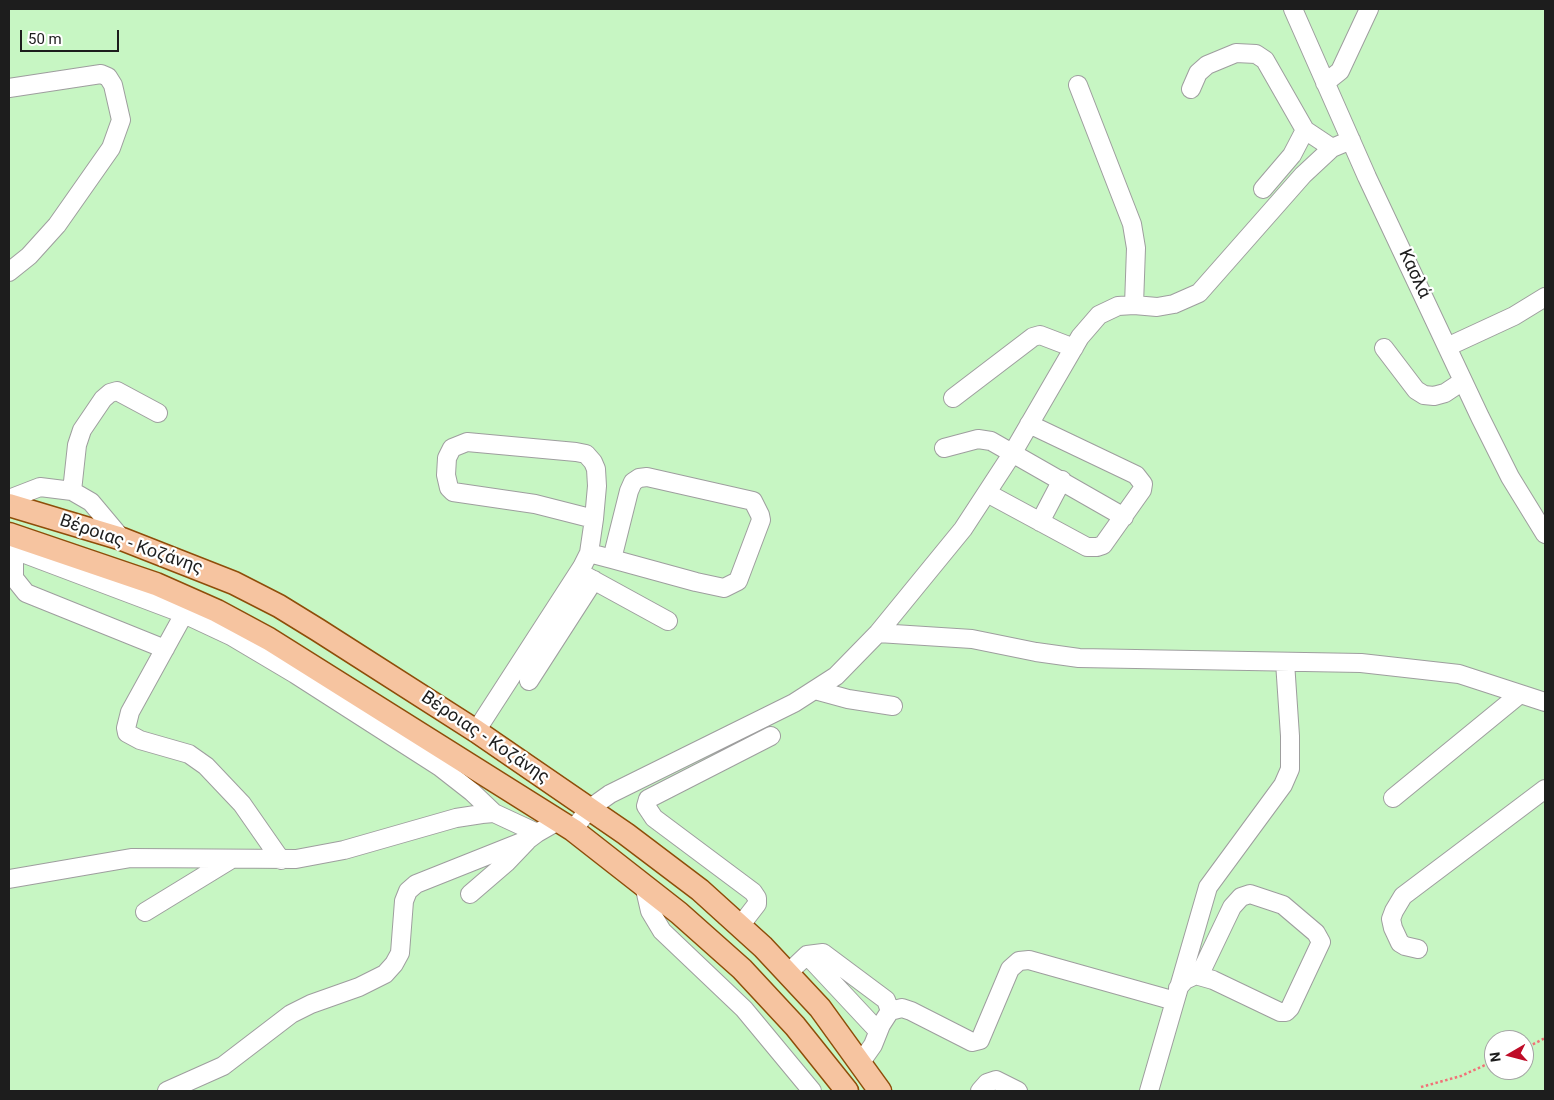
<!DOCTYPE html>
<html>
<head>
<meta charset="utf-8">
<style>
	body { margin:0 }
	#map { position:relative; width:1554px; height:1100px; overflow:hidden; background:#eee9e4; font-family:Roboto,sans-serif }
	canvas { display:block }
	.frame { position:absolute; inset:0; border:10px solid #1d1d1d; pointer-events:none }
	.north { position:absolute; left:1484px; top:1030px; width:50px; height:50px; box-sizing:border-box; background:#fff; border:1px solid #a5a5a5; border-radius:50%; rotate:262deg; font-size:14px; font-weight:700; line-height:20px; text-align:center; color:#1d1d1d }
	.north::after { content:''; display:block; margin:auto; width:18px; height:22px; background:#bf0c28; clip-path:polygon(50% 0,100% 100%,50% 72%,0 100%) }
	.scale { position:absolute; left:20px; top:30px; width:99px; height:22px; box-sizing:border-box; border:2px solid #1d1d1d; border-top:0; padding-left:6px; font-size:15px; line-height:18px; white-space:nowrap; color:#1d1d1d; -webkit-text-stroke:4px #fff; paint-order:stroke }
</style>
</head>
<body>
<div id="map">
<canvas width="1554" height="1100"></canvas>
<div class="frame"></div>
<div class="north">N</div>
<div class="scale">50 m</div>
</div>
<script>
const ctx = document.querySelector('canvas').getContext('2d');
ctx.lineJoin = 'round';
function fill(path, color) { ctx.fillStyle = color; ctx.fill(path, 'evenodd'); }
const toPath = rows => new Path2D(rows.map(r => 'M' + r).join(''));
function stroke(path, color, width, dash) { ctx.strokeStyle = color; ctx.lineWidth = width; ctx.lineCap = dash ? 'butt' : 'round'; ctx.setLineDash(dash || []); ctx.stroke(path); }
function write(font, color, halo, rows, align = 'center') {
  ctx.font = font + ' Roboto,sans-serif'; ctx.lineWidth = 4.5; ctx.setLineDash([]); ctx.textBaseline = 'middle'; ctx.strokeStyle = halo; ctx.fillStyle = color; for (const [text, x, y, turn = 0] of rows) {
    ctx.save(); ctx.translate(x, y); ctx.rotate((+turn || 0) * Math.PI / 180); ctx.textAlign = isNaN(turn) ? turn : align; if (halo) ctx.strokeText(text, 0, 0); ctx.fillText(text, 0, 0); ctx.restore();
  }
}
fill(toPath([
	[9,9,1545,9,1545,1091,9,1091],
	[1494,1040,1524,1040,1524,1070,1494,1070]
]), '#c7f6c3');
const minor = toPath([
	[1293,9,1367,177,1480,417,1510,477,1545,534],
	[1325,83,1340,71,1369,9],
	[1078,85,1132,224,1136,248,1134,305],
	[9,88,101,74,108,77,113,85,121,120,111,148,57,225,29,256,9,272],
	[1191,89,1198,73,1207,65,1236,53,1256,54,1265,60,1305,130,1332,148],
	[1263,189,1292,155,1305,130],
	[1447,347,1514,316,1545,297],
	[1384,348,1416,390,1424,395,1434,396,1445,393,1463,381],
	[953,398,1033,337,1040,335,1074,348],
	[944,448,978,439,991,441,1124,517],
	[72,491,77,445,82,430,103,399,110,393,117,391,158,413],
	[987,493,1087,547,1097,547,1103,545,1142,490,1143,484,1136,475,1029,424],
	[9,499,40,487,72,491,91,502,122,539],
	[1040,522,1062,480],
	[9,548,184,614,130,712,126,728,127,733,140,740,189,754,206,766,242,804,281,860],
	[14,549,14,578,26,593,165,649],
	[589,553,612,559,696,582,724,588,738,581,761,520,760,515,753,501,647,477,639,478,633,482,629,491,612,559],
	[584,575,668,621],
	[184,614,231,636,295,674,440,767,472,792,494,813],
	[878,633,972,639,1036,652,1079,658,1361,663,1459,674,1545,702],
	[529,681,594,580],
	[815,690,848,699,893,706],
	[476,731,582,567,589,553,594,519,597,486,596,469,593,462,586,454,576,452,467,442,452,448,447,458,446,475,449,488,453,492,535,504,594,519],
	[1393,798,1520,694],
	[573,830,589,809,610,794,794,703,836,676,878,633,963,529,1012,454,1080,337,1099,315,1118,306,1134,305,1157,307,1174,304,1199,293,1303,175,1332,148,1351,140],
	[9,879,131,858,296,859,344,850,456,818,482,814,494,813,537,833,558,821],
	[644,885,650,911,662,931,744,1009,812,1091],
	[470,894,506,863,527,841],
	[145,912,230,860],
	[740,926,757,904,757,898,753,892,654,818,646,806,648,799,771,736],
	[1418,949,1405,946,1400,943,1393,928,1391,919,1394,911,1403,896,1545,789],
	[807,955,878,1031],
	[788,973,807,955,823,953,886,1000,890,1011,881,1025,873,1045,861,1062],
	[1178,988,1185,980,1196,975,1199,976,1213,980,1280,1012,1286,1012,1290,1008,1321,942,1316,933,1283,905,1250,894,1241,897,1232,907,1199,976],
	[890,1011,902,1008,911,1011,972,1042,980,1040,1010,969,1019,961,1029,960,1175,1001],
	[167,1091,223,1066,291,1014,311,1004,359,987,385,974,394,964,400,953,404,901,408,891,416,884,529,839,537,833],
	[980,1091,987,1083,996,1080,1018,1091],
	[1149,1091,1208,887,1283,785,1290,769,1290,736,1285,662]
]);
const major = toPath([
	[9,505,122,539,234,583,279,606,318,630,476,731,626,834,700,890,763,947,820,1008,880,1091],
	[9,534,156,584,217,611,269,639,573,830,679,913,742,969,795,1026,847,1091]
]);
stroke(minor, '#9e9e9e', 20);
stroke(major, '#8e4d09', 25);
stroke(toPath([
	[1524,1049,1545,1038],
	[1421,1087,1461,1076,1494,1061]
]), '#f17178', 2.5, [2.5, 2.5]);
stroke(minor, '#fff', 18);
stroke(major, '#f6c4a0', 22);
write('18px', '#1d1d1d', '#fff', [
	["Κασλά",1414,274,65],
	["Βέροιας - Κοζάνης",131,545,19],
	["Βέροιας - Κοζάνης",485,738,34]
]);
</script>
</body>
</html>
